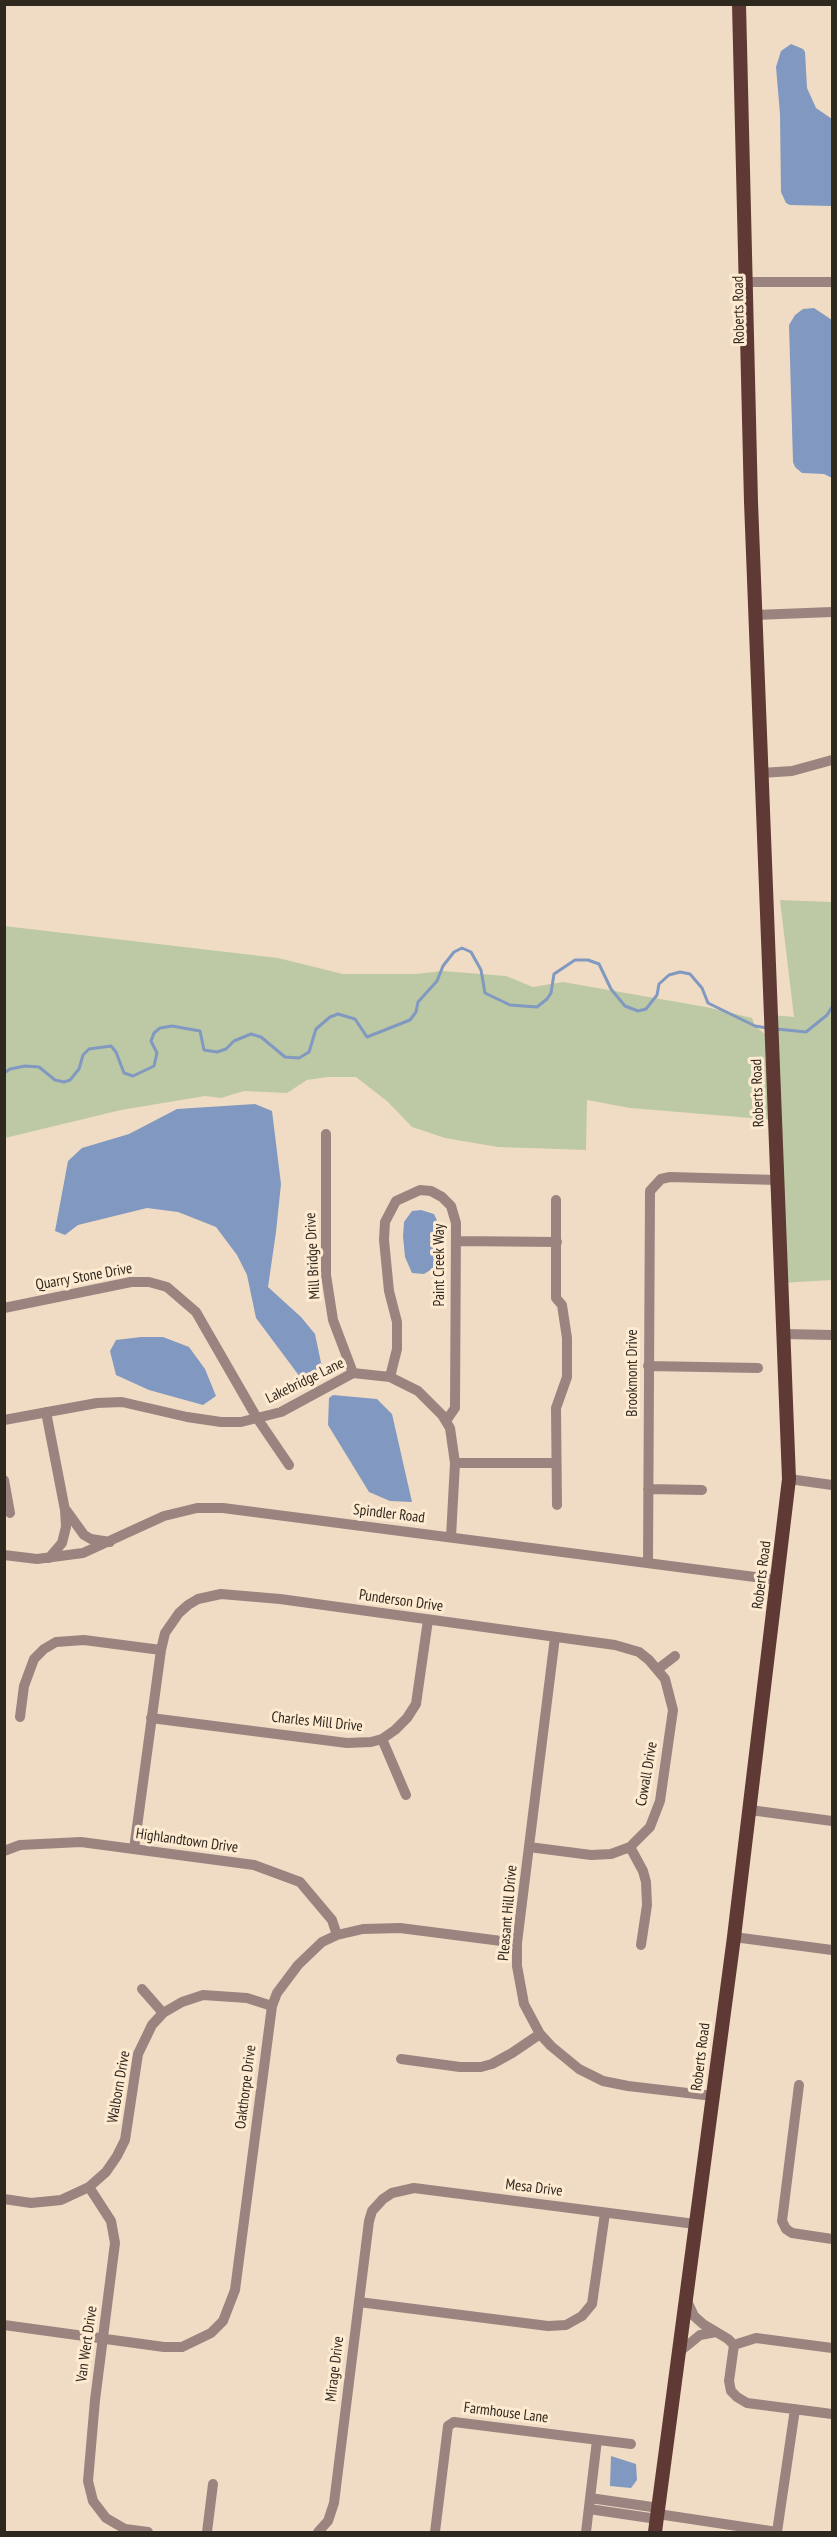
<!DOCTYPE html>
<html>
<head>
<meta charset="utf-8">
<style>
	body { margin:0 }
	#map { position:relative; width:837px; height:2537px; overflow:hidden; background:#f0dcc4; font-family:"PT Sans Narrow",sans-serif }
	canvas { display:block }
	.frame { position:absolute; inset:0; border:6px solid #2f281f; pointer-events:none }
</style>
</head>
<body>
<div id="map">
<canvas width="837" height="2537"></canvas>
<div class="frame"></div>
</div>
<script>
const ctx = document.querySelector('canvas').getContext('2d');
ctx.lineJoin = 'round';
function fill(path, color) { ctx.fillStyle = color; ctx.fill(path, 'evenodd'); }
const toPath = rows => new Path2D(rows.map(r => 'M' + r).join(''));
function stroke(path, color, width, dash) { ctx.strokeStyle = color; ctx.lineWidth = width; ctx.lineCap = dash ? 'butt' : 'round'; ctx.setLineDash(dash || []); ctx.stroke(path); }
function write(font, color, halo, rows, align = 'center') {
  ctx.font = font + ' "PT Sans Narrow",sans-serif'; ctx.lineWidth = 6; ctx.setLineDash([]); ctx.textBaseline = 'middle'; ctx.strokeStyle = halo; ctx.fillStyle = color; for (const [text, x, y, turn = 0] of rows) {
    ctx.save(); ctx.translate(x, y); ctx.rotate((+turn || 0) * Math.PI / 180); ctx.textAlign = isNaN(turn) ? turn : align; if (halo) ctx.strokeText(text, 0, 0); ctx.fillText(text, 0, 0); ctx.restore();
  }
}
fill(toPath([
	[780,900,832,902,832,1280,781,1283,775,1120,630,1108,587,1100,586,1150,498,1147,445,1138,412,1127,388,1102,356,1077,328,1077,307,1080,287,1093,244,1091,221,1098,205,1096,121,1110,5,1138,4,926,278,958,343,974,416,974,443,971,506,976,533,987,563,982,706,1007,752,1018,755,1026,772,1040,771,1015,794,1017]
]), '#bdc9a5');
fill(toPath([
	[791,44,803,49,805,52,807,88,816,108,832,119,832,206,790,205,786,203,781,192,780,114,776,67,781,51],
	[814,308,832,320,832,478,824,474,802,473,795,467,793,462,789,325,795,315,803,309],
	[255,1104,272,1111,281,1184,276,1232,268,1287,301,1317,315,1334,324,1377,318,1381,303,1381,256,1318,247,1275,237,1255,216,1227,178,1212,147,1208,78,1225,65,1235,55,1231,68,1161,82,1148,129,1134,177,1109],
	[421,1210,434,1214,439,1225,440,1240,435,1267,424,1274,412,1273,405,1257,403,1236,404,1222,412,1211],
	[141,1337,163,1337,189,1347,205,1369,216,1396,203,1405,149,1390,116,1375,110,1351,116,1340],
	[333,1395,377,1399,392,1414,412,1502,390,1501,369,1492,328,1425,329,1398],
	[611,2456,636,2464,637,2480,631,2488,610,2486]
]), '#8199c0');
stroke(toPath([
	[777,1029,806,1032,827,1015,832,1007],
	[4,1073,10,1069,25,1066,39,1067,55,1080,64,1082,70,1080,79,1069,83,1055,89,1049,111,1046,116,1052,124,1073,133,1076,154,1066,157,1053,151,1041,154,1033,160,1028,172,1026,200,1031,204,1050,217,1052,226,1049,234,1041,251,1034,261,1037,285,1057,299,1058,309,1052,316,1029,330,1017,338,1014,355,1019,367,1037,410,1020,416,1012,418,1002,437,981,443,966,454,952,462,948,471,952,481,970,485,993,510,1005,537,1007,547,999,551,993,554,974,575,960,588,960,599,964,611,989,625,1006,638,1011,646,1009,657,995,659,984,669,975,680,972,690,974,702,988,708,1003,755,1026,767,1028]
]), '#8199c0', 3);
stroke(toPath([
	[746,282,832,282],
	[755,615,832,612],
	[761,773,792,771,832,760],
	[326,1134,326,1275,333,1320,353,1373],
	[556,1200,556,1298,562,1305,567,1338,567,1377,556,1408,557,1505],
	[456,1241,557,1242],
	[4,1308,131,1282,149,1282,167,1287,196,1312,257,1418,289,1465],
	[784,1334,832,1335],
	[648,1366,758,1368],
	[390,1377,397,1349,397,1322,389,1291,384,1240,385,1222,396,1201,420,1190,431,1191,442,1197,451,1206,456,1223,455,1408,446,1421],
	[46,1412,65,1510,66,1527,62,1543,49,1558],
	[4,1420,97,1403,122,1402,187,1417,221,1422,241,1422,281,1412,353,1373,390,1377,418,1391,442,1415,450,1428,455,1463,451,1537],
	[455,1463,556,1463],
	[789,1479,832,1485],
	[4,1480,10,1513],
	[648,1489,702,1490],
	[66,1510,84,1535,91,1539,110,1542],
	[4,1555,37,1559,83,1553,164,1516,197,1508,223,1508,778,1580],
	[648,1563,650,1191,661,1179,670,1177,777,1180],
	[555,1637,517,1943,517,1966,524,2004,540,2034,551,2046,579,2069,603,2081,628,2086,713,2096],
	[658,1669,675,1656],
	[20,1717,24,1686,34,1659,44,1649,56,1642,84,1640,161,1650],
	[151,1718,347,1743,371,1742,382,1739,395,1730,407,1718,416,1704,428,1620],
	[382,1739,406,1795],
	[750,1810,832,1821],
	[630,1847,643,1871,646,1882,647,1905,641,1945],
	[134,1849,161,1650,165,1633,179,1613,188,1605,198,1599,221,1594,280,1599,615,1645,639,1652,649,1660,665,1679,673,1710,660,1801,650,1827,630,1847,611,1854,591,1855,529,1847],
	[4,1851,20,1845,81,1842,254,1865,300,1882,332,1920,337,1935],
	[734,1937,832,1950],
	[142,1989,163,2013],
	[401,2059,460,2067,481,2067,492,2064,512,2053,540,2034],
	[799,2085,782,2221,786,2229,792,2233,832,2239],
	[89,2187,111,2221,115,2243,95,2400,88,2481,93,2501,106,2518,125,2529,148,2532],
	[4,2199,31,2203,61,2200,89,2187,106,2172,117,2156,125,2140,138,2054,152,2025,163,2013,182,2002,203,1995,247,1998,272,2006],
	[685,2297,694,2316,703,2324,728,2339,734,2345,729,2381,731,2391,737,2397,747,2403,832,2414],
	[359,2302,548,2326,566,2325,582,2316,592,2304,605,2213],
	[4,2325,164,2347,182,2347,211,2333,223,2321,235,2290,272,2006,277,1993,298,1965,322,1942,337,1935,363,1929,400,1928,517,1943],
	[734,2345,756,2338,832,2348],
	[678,2353,700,2335,716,2332],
	[590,2498,659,2508],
	[589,2509,657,2519],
	[658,2514,777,2532],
	[207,2532,213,2484],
	[318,2532,328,2521,334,2503,369,2221,372,2211,383,2199,392,2193,414,2188,695,2224],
	[435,2532,448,2426,454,2422,631,2444],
	[586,2532,597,2440],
	[777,2532,795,2409]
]), '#9b8480', 10);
stroke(toPath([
	[655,2532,734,1937,789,1479,751,502,739,4]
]), '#5f3934', 14);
write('15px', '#2f281f', '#feead1', [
	["Roberts Road",739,310,-91],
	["Roberts Road",758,1093,-92],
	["Mill Bridge Drive",313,1256,-93],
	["Paint Creek Way",440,1265,-90],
	["Quarry Stone Drive",84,1277,-10],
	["Brookmont Drive",633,1373,-90],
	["Lakebridge Lane",305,1381,-26],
	["Spindler Road",389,1514,7],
	["Roberts Road",762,1575,-83],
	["Punderson Drive",401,1601,8],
	["Charles Mill Drive",317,1722,6],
	["Cowall Drive",647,1774,-80],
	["Highlandtown Drive",187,1841,8],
	["Pleasant Hill Drive",508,1913,-85],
	["Roberts Road",701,2057,-83],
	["Walborn Drive",119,2087,-80],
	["Oakthorpe Drive",246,2087,-83],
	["Mesa Drive",534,2188,7],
	["Van Wert Drive",87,2344,-82],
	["Mirage Drive",335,2369,-83],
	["Farmhouse Lane",506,2413,7]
]);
</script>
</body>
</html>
